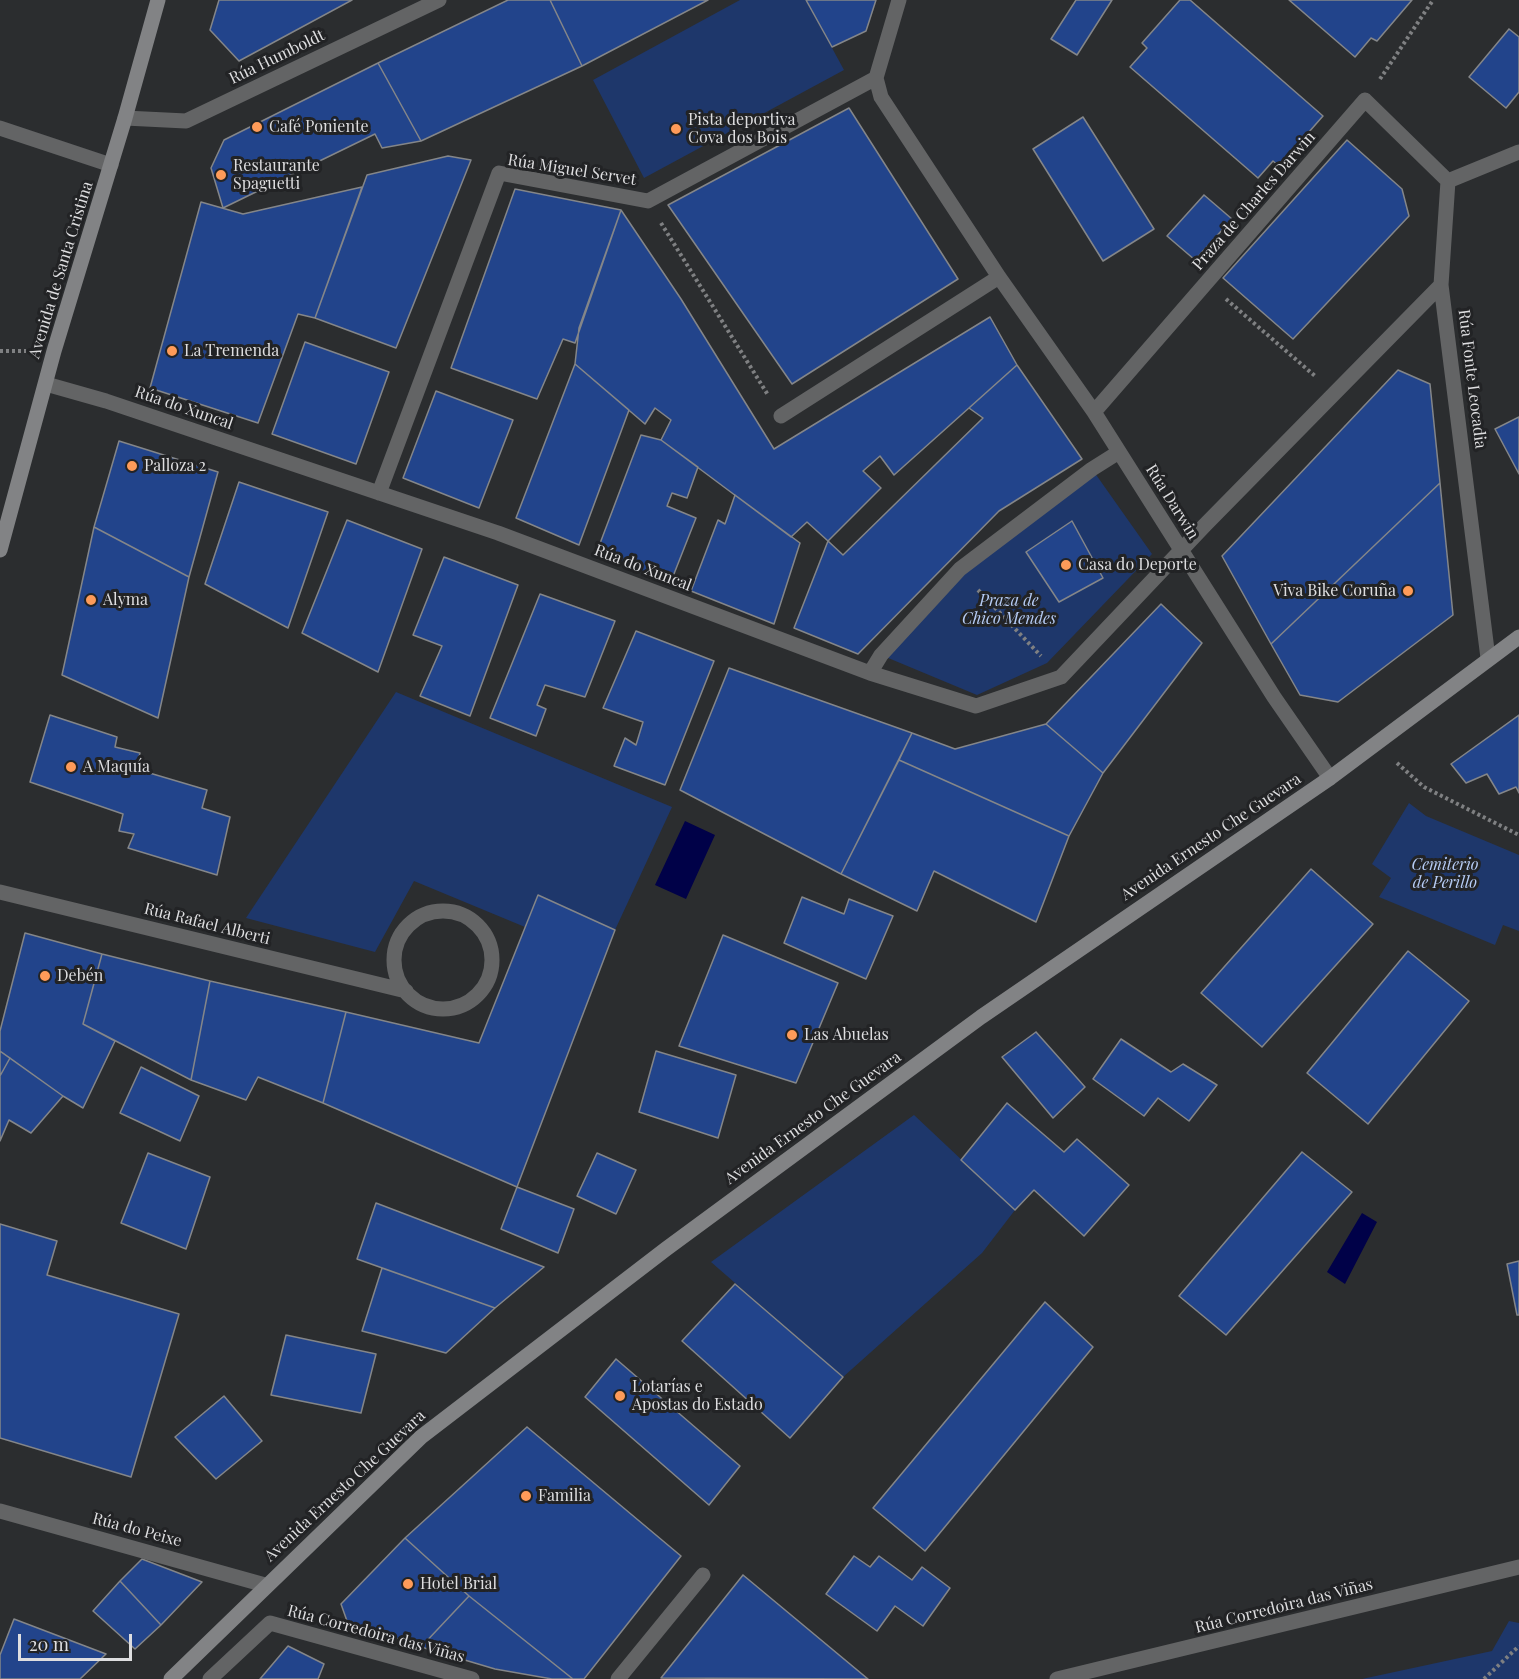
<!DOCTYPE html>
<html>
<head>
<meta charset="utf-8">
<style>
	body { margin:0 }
	#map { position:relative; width:1519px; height:1679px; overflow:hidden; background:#2b2d2f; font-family:"Playfair Display",serif }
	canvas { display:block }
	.scale { position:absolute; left:18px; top:1634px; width:114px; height:27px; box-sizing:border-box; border:3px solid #dedee0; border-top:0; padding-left:8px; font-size:18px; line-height:21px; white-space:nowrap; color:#dedee0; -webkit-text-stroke:4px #222325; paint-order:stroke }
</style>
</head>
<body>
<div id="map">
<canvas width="1519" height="1679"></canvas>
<div class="scale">20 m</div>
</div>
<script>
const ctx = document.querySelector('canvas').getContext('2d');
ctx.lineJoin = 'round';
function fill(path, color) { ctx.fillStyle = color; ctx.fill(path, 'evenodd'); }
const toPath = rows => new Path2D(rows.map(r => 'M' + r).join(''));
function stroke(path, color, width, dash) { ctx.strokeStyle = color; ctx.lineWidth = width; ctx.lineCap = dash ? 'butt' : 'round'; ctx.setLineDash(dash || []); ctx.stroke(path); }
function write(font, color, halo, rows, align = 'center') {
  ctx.font = font + ' "Playfair Display",serif'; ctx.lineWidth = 6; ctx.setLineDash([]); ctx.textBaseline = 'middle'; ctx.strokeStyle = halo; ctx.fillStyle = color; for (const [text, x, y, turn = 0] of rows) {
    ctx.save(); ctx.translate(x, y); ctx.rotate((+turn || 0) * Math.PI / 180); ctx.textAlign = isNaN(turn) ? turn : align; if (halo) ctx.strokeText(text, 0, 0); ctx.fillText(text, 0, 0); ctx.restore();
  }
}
fill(toPath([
	[740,0,806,0,844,70,644,178,593,80],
	[1092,469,1152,554,1047,663,977,695,881,655,960,569],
	[396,692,672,807,615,930,538,895,525,927,414,881,375,952,246,918],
	[1409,803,1426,816,1519,855,1519,931,1503,925,1495,945,1379,897,1391,878,1372,864],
	[914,1115,1015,1210,982,1253,843,1377,711,1262],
	[1509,1621,1519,1623,1519,1679,1362,1679,1492,1651]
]), '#1e376b');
fill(toPath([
	[685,821,715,835,686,899,655,885],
	[1362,1213,1377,1222,1345,1284,1327,1272]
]), '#000148');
const building = toPath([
	[219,0,352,0,239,61,210,30,219,0],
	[508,0,550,0,582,66,421,141,378,63,508,0],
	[550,0,708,0,582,66,550,0],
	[806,0,876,0,866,31,832,47,806,0],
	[1076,0,1112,0,1077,55,1051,39,1076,0],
	[1180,0,1190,0,1323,116,1279,166,1273,161,1258,178,1130,67,1147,48,1142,43,1180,0],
	[1289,0,1412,0,1377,41,1371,38,1355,57,1289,0],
	[1509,29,1519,37,1519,92,1506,108,1469,77,1509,29],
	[378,63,421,141,382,148,375,134,223,208,211,168,224,140,378,63],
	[849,108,958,279,792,384,668,205,849,108],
	[1083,117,1154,229,1103,261,1033,149,1083,117],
	[1347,140,1402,189,1409,216,1293,339,1223,278,1347,140],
	[448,156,471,160,396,348,315,318,367,175,448,156],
	[362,187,315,318,298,314,258,423,150,388,201,202,243,214,362,187],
	[515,189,621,210,575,343,563,339,537,399,451,368,515,189],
	[1204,195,1232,219,1195,260,1167,236,1204,195],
	[621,210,681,299,774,449,990,317,1017,365,894,475,880,456,863,471,881,488,828,541,807,522,791,537,661,440,671,420,655,408,645,424,575,364,579,328,621,210],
	[305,342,389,372,356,464,272,434,305,342],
	[575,364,629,410,579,545,516,518,575,364],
	[1017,365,1082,459,999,511,858,654,794,628,828,541,843,555,983,418,969,408,1017,365],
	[1398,370,1430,384,1440,483,1271,644,1222,556,1398,370],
	[436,391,513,420,479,508,403,478,436,391],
	[1519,417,1519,474,1495,429,1519,417],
	[641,435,661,440,698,467,687,498,672,493,667,506,696,518,670,584,596,554,641,435],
	[119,441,218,472,189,577,94,527,119,441],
	[239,482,328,512,288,628,205,584,239,482],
	[1440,483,1453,615,1338,702,1300,695,1271,644,1440,483],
	[735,495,800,543,774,624,691,591,718,520,725,524,735,495],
	[347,520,422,549,378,672,302,633,347,520],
	[1072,521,1103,578,1059,602,1026,552,1072,521],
	[94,527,189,577,158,718,62,675,94,527],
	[444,557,518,585,470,716,420,696,442,646,413,635,444,557],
	[540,594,615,621,585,697,545,685,537,705,546,709,536,736,490,718,540,594],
	[1161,604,1202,643,1103,773,1046,724,1161,604],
	[636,631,714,661,665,785,614,766,625,738,636,745,643,722,603,708,636,631],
	[729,668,912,733,841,874,680,790,729,668],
	[50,715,117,737,115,747,140,753,136,769,207,790,202,808,230,817,217,875,128,848,134,834,119,831,123,814,30,782,50,715],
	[1519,715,1519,793,1516,787,1499,794,1487,774,1466,783,1451,764,1519,715],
	[1046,724,1103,773,1069,836,899,760,912,733,955,749,1046,724],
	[899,760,1069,836,1036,922,934,871,917,911,841,874,899,760],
	[1311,869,1373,924,1262,1047,1201,993,1311,869],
	[538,895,615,930,517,1187,323,1103,346,1012,479,1043,538,895],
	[802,897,844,914,849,899,893,916,866,979,784,943,802,897],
	[25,933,102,954,83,1024,115,1041,83,1108,63,1096,0,1051,0,1031,25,933],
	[723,935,838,983,796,1083,679,1046,723,935],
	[1408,951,1469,1001,1368,1124,1307,1073,1408,951],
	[102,954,210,981,191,1080,83,1024,102,954],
	[210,981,346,1012,323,1103,258,1077,246,1100,191,1080,210,981],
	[1036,1032,1085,1087,1053,1118,1002,1057,1036,1032],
	[1121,1039,1171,1072,1183,1064,1217,1085,1189,1121,1158,1098,1144,1116,1093,1079,1121,1039],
	[0,1051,10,1058,0,1076,0,1051],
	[656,1051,736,1075,718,1138,639,1112,656,1051],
	[10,1058,63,1096,31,1133,9,1120,0,1141,0,1076,10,1058],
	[141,1067,199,1096,180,1141,120,1113,141,1067],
	[1007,1103,1064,1152,1077,1139,1129,1185,1084,1236,1034,1190,1015,1210,961,1160,1007,1103],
	[1302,1152,1352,1192,1226,1335,1179,1296,1302,1152],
	[148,1153,210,1177,186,1249,121,1223,148,1153],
	[597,1153,636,1170,616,1214,577,1196,597,1153],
	[517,1187,574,1209,558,1253,501,1229,517,1187],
	[376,1203,544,1267,495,1308,357,1259,376,1203],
	[0,1224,57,1241,47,1275,179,1314,131,1477,0,1438,0,1224],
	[1519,1261,1519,1315,1517,1315,1507,1264,1519,1261],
	[382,1268,495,1308,446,1353,362,1331,382,1268],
	[735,1284,843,1377,790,1438,682,1341,735,1284],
	[1045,1302,1093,1347,925,1551,873,1508,1045,1302],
	[286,1335,376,1354,361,1413,271,1395,286,1335],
	[616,1359,740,1466,709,1505,585,1397,616,1359],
	[224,1396,262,1441,216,1479,175,1437,224,1396],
	[527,1427,681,1556,584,1679,573,1679,469,1596,405,1538,527,1427],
	[405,1538,469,1596,421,1647,347,1621,341,1604,405,1538],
	[854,1556,870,1567,879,1556,912,1580,922,1567,950,1588,923,1626,895,1606,877,1631,826,1594,854,1556],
	[142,1559,202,1582,161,1625,120,1581,142,1559],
	[743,1575,868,1679,661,1678,743,1575],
	[120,1581,161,1625,135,1649,93,1611,120,1581],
	[469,1596,573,1679,552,1679,495,1669,421,1647,469,1596],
	[14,1619,106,1654,80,1679,0,1679,0,1655,14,1619],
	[288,1646,324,1664,318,1679,260,1679,288,1646]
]);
fill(building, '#22448b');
stroke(building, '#848689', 1.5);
stroke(toPath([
	[1380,79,1433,0],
	[661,223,768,395],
	[1226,299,1315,376],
	[0,351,26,351],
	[978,590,1041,656],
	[1397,763,1424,787,1519,835],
	[1484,1679,1519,1646]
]), '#7f8082', 4, [3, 3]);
stroke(toPath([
	[618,1679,703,1575]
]), '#636465', 15);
stroke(toPath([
	[899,0,876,78,881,97,999,277,1094,412,1274,697,1330,778],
	[125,118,186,121,439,0],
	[0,128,111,165],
	[1448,181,1441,285,1488,658],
	[1448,181,1519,152],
	[46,384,106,401,498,533,870,673,976,706,1061,677,1205,525,1441,285],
	[1094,412,1365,100,1448,181],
	[781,416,999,277],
	[379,493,499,173,648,201,876,78],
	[870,673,881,655,960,569,1092,469,1119,452],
	[0,892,406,991],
	'394 960a49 49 0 1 1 98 0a49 49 0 1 1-98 0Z',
	[0,1511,265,1585],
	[210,1679,270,1623,472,1679],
	[1057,1679,1519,1567]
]), '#636465', 15);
stroke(toPath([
	[0,550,54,351,125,118,158,0],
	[171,1679,421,1437,666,1249,981,1017,1330,778,1519,637]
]), '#828385', 15);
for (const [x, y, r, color] of [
	[257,127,6,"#fe9b59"],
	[676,129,6,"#fe9b59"],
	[221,175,6,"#fe9b59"],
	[172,351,6,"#fe9b59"],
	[132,466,6,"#fe9b59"],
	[1066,565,6,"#fe9b59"],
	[1408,591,6,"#fe9b59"],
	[91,600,6,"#fe9b59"],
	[71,767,6,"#fe9b59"],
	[45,976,6,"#fe9b59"],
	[792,1035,6,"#fe9b59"],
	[620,1396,6,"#fe9b59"],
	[526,1496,6,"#fe9b59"],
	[408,1584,6,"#fe9b59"]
]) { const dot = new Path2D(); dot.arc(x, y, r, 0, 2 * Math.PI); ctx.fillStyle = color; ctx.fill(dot); stroke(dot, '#222325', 2); }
write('16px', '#dedee0', '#222325', [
	["Rúa Humboldt",277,57,-26],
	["Rúa Miguel Servet",572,170,9],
	["Praza de Charles Darwin",1254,201,-49],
	["Avenida de Santa Cristina",61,270,-73],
	["Rúa Fonte Leocadia",1472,379,83],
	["Rúa do Xuncal",184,408,19],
	["Rúa Darwin",1172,502,58],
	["Rúa do Xuncal",643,568,21],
	["Avenida Ernesto Che Guevara",1211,837,-34],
	["Rúa Rafael Alberti",207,924,14],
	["Avenida Ernesto Che Guevara",813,1118,-36],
	["Avenida Ernesto Che Guevara",345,1486,-43],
	["Rúa do Peixe",137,1530,15],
	["Rúa Corredoira das Viñas",1284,1606,-14],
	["Rúa Corredoira das Viñas",376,1634,15]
]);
write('16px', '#dedee0', '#222325', [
	["Pista deportiva",688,120],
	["Cova dos Bois",688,138],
	["Café Poniente",269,127],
	["Restaurante",233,166],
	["Spaguetti",233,184],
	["La Tremenda",184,351],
	["Palloza 2",144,466],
	["Casa do Deporte",1078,565],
	["Viva Bike Coruña",1396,591,"right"],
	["Alyma",103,600],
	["A Maquía",83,767],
	["Debén",57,976],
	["Las Abuelas",804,1035],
	["Lotarías e",632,1387],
	["Apostas do Estado",632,1405],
	["Familia",538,1496],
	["Hotel Brial",420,1584]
], 'left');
write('italic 16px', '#b6ccf5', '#222325', [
	["Praza de",1009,601],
	["Chico Mendes",1009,619],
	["Cemiterio",1445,865],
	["de Perillo",1445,883]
]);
</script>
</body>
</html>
